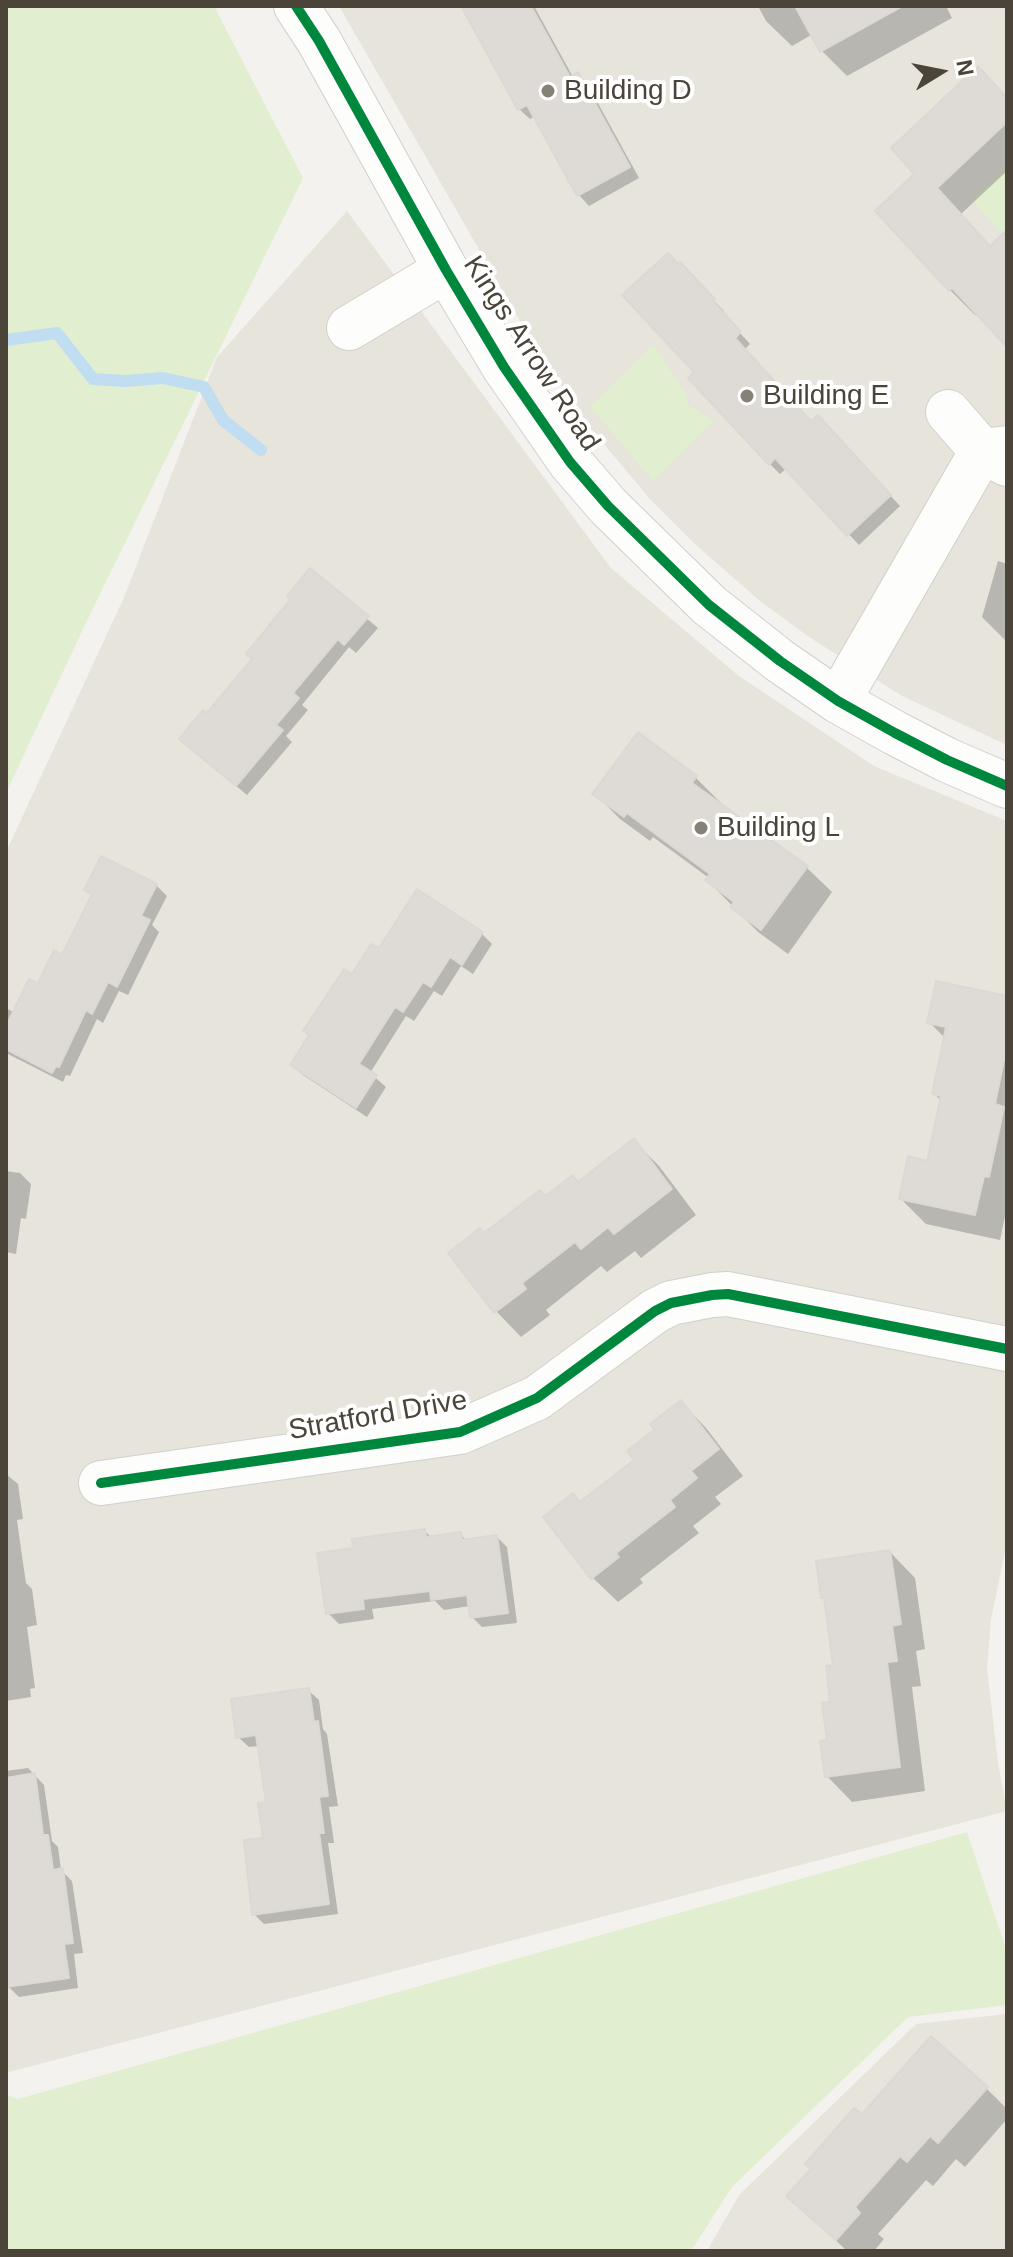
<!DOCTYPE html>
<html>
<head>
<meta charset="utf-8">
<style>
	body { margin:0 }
	#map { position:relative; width:1013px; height:2257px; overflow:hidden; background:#f4f2ee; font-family:Helvetica,sans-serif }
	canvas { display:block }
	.frame { position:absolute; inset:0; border:8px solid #4b4439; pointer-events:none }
	.north { position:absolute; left:901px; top:32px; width:80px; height:80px; -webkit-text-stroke:6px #fff; paint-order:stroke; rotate:80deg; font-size:22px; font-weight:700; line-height:32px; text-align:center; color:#4b4439 }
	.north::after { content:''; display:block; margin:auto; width:28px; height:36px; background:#4b4439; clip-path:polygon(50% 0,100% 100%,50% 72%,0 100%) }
</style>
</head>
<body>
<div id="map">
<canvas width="1013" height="2257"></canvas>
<div class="frame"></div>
<div class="north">N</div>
</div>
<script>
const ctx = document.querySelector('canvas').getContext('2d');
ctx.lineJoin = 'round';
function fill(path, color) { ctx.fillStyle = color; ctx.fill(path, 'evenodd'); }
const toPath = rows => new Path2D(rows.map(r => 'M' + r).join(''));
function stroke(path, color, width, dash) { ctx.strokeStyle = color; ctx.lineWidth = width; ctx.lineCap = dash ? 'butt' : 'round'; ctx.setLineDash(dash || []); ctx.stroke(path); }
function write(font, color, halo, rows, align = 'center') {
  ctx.font = font + ' Helvetica,sans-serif'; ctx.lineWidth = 8; ctx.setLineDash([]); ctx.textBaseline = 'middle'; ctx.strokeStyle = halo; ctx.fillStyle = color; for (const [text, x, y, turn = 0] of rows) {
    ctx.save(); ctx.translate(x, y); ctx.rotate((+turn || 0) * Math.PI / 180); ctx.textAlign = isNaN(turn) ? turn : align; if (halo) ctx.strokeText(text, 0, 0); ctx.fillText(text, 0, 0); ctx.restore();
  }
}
fill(toPath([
	[339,6,1007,6,1007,745,902,696,809,637,760,601,698,547,650,499,587,424,535,347],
	[347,211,611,568,739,676,874,766,1007,821,1007,1542,991,1620,987,1668,998,1763,1007,1811,9,2072,6,2071,6,852,125,595,217,357],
	[1007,2014,1007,2251,707,2251,739,2195,916,2024]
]), '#e7e4dc');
fill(toPath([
	[6,6,214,6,303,178,84,627,6,793],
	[1007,168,1007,236,995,227,972,200],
	[651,347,655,347,685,392,688,405,714,421,653,481,590,406],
	[967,1832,1007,1952,1007,2005,908,2017,732,2187,691,2251,6,2251,6,2095,18,2099]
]), '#e1eecf');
fill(toPath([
	[464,6,534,6,573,77,578,74,588,85,639,178,589,206,579,195,535,116,530,119,519,109],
	[758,6,946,6,952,18,847,76,822,51,813,34,792,46,766,21],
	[1007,98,1007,171,961,214,991,247,1007,253,1007,343,978,312,975,315,950,290,878,211],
	[679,264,724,311,722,313,750,344,744,350,812,424,828,428,900,506,859,545,787,468,780,474,770,464,697,372],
	[998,561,1007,564,1007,642,982,617],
	[311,571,378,628,356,653,349,647,302,705,308,710,286,736,292,742,247,795,192,749,207,716,254,659],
	[638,735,696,778,721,803,720,805,806,867,832,892,788,954,758,932,707,880,709,878,653,837,650,841,620,819,595,794],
	[156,885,167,896,152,925,159,932,128,995,119,991,103,1023,97,1019,70,1076,66,1075,63,1082,6,1053,6,1008,15,1013,63,958,93,896,87,890],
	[482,934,492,944,473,974,461,966,442,996,434,991,414,1021,406,1016,370,1073,386,1087,367,1117,303,1075,292,1065,352,977,379,951],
	[1007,998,1007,1207,1000,1240,926,1224,901,1199,929,1163,942,1101,934,1094,946,1039,929,1022],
	[634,1141,659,1166,696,1215,641,1258,635,1251,607,1272,601,1266,546,1310,550,1315,521,1337,496,1311,484,1236,545,1198,579,1184],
	[6,1171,20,1173,31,1184,26,1219,21,1218,16,1254,6,1252],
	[681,1402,706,1428,743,1476,715,1497,721,1504,693,1526,699,1533,640,1579,643,1583,618,1602,592,1577,581,1504,636,1460],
	[6,1474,18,1484,23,1519,17,1520,22,1556,26,1583,32,1589,37,1625,27,1627,35,1688,30,1689,31,1697,6,1701],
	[425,1531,432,1538,460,1534,467,1541,497,1537,507,1547,517,1623,482,1627,472,1617,470,1606,444,1610,435,1601,372,1609,374,1619,339,1624,328,1613,356,1549],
	[890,1552,915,1578,925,1649,916,1651,921,1686,912,1687,925,1791,852,1802,827,1776,835,1666,826,1601,823,1597],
	[308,1690,319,1700,323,1729,327,1734,338,1806,329,1807,334,1843,328,1843,338,1914,264,1924,254,1914,268,1804,260,1746,249,1747,238,1737],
	[28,1768,44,1785,52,1841,58,1847,61,1870,72,1881,83,1953,74,1954,78,1988,19,1997,8,1986,6,1972,6,1771],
	[986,2088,1007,2109,1007,2119,965,2167,956,2159,933,2186,926,2180,878,2234,884,2239,874,2251,847,2251,789,2196]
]), '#0003');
stroke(toPath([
	[6,340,57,333,93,379,125,381,163,378,204,387,223,420,261,450]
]), '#c0ddf1', 12);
const building = toPath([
	[461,6,531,6,570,77,578,72,630,167,577,196,527,105,518,110,461,6],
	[795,6,903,6,820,52,795,6],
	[978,66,1007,98,1007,122,937,188,990,246,1007,230,1007,347,952,288,949,291,875,211,914,174,891,148,978,66],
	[668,253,677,263,680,262,715,299,713,301,741,332,735,338,811,421,818,415,891,495,847,536,775,458,769,465,688,378,694,372,622,295,668,253],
	[310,568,369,616,344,645,338,639,293,693,299,698,276,725,283,730,236,786,179,739,203,710,207,713,252,659,246,654,290,600,287,596,310,568],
	[638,732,697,776,692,783,808,866,761,930,730,907,734,902,705,880,710,874,627,813,624,817,592,794,638,732],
	[101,856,157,884,141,916,150,920,117,987,108,982,92,1014,86,1010,59,1067,56,1066,52,1073,6,1049,6,1026,29,979,38,983,54,950,62,955,92,894,84,890,101,856],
	[417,889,483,932,462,965,450,957,431,987,423,982,403,1012,395,1007,359,1064,377,1075,356,1108,290,1065,309,1035,303,1031,344,969,352,974,371,944,379,948,417,889],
	[936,981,1007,996,1007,1045,995,1104,1004,1107,989,1177,984,1176,975,1215,899,1199,908,1156,927,1161,941,1096,932,1094,946,1027,927,1023,936,981],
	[634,1138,672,1189,614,1234,608,1227,581,1249,575,1242,522,1283,526,1289,494,1313,448,1253,480,1228,484,1233,540,1190,545,1196,573,1175,578,1182,634,1138],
	[681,1400,719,1449,691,1471,697,1478,670,1500,675,1507,616,1553,619,1557,591,1579,543,1517,573,1493,580,1502,634,1460,627,1451,654,1430,650,1424,681,1400],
	[425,1529,426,1537,461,1532,462,1540,497,1535,508,1613,470,1618,467,1595,431,1600,430,1591,363,1599,364,1609,326,1614,317,1553,353,1548,352,1539,425,1529],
	[890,1550,901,1624,892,1626,897,1661,887,1662,900,1767,825,1777,820,1741,827,1740,822,1703,830,1702,826,1666,833,1665,824,1598,821,1598,816,1561,890,1550],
	[309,1688,314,1722,318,1721,328,1796,319,1797,324,1833,319,1833,329,1904,252,1915,244,1840,263,1838,258,1803,266,1802,256,1735,236,1738,231,1699,309,1688],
	[35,1773,43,1835,48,1835,53,1870,63,1868,73,1943,64,1944,69,1978,6,1987,6,1778,35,1773],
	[931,2036,988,2087,938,2143,930,2136,907,2162,900,2156,855,2207,860,2213,836,2240,786,2196,811,2169,805,2164,854,2108,862,2114,931,2036]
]);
fill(building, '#dedbd6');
stroke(building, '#dcd9d4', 2);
const minor = toPath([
	[296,6,319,41,446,270,504,367,570,462,608,506,709,605,780,661,838,701,895,733,947,760,1007,786],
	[349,328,446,270],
	[948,412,982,451,1007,464],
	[838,701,982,451,1007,448],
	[101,1483,460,1432,537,1398,655,1311,671,1303,712,1295,728,1294,1007,1349]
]);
stroke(minor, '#d2d0cb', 46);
stroke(minor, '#fdfdfc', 44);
stroke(toPath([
	[296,6,319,41,446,270,504,367,570,462,608,506,709,605,780,661,838,701,895,733,947,760,1007,786],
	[101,1483,460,1432,537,1398,655,1311,671,1303,712,1295,728,1294,1007,1349]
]), '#00873e', 10);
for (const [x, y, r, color] of [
	[548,91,8,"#868178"],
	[747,396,8,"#868178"],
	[701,828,8,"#868178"]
]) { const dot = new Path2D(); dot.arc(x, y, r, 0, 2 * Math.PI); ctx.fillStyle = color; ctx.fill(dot); stroke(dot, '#fff', 3); }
write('28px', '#4b4439', '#fff', [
	["Building D",564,91],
	["Building E",763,396],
	["Building L",717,828]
], 'left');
write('28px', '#4b4439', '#fff', [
	["Kings Arrow Road",531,354,57],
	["Stratford Drive",378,1416,-10]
]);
</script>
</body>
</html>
